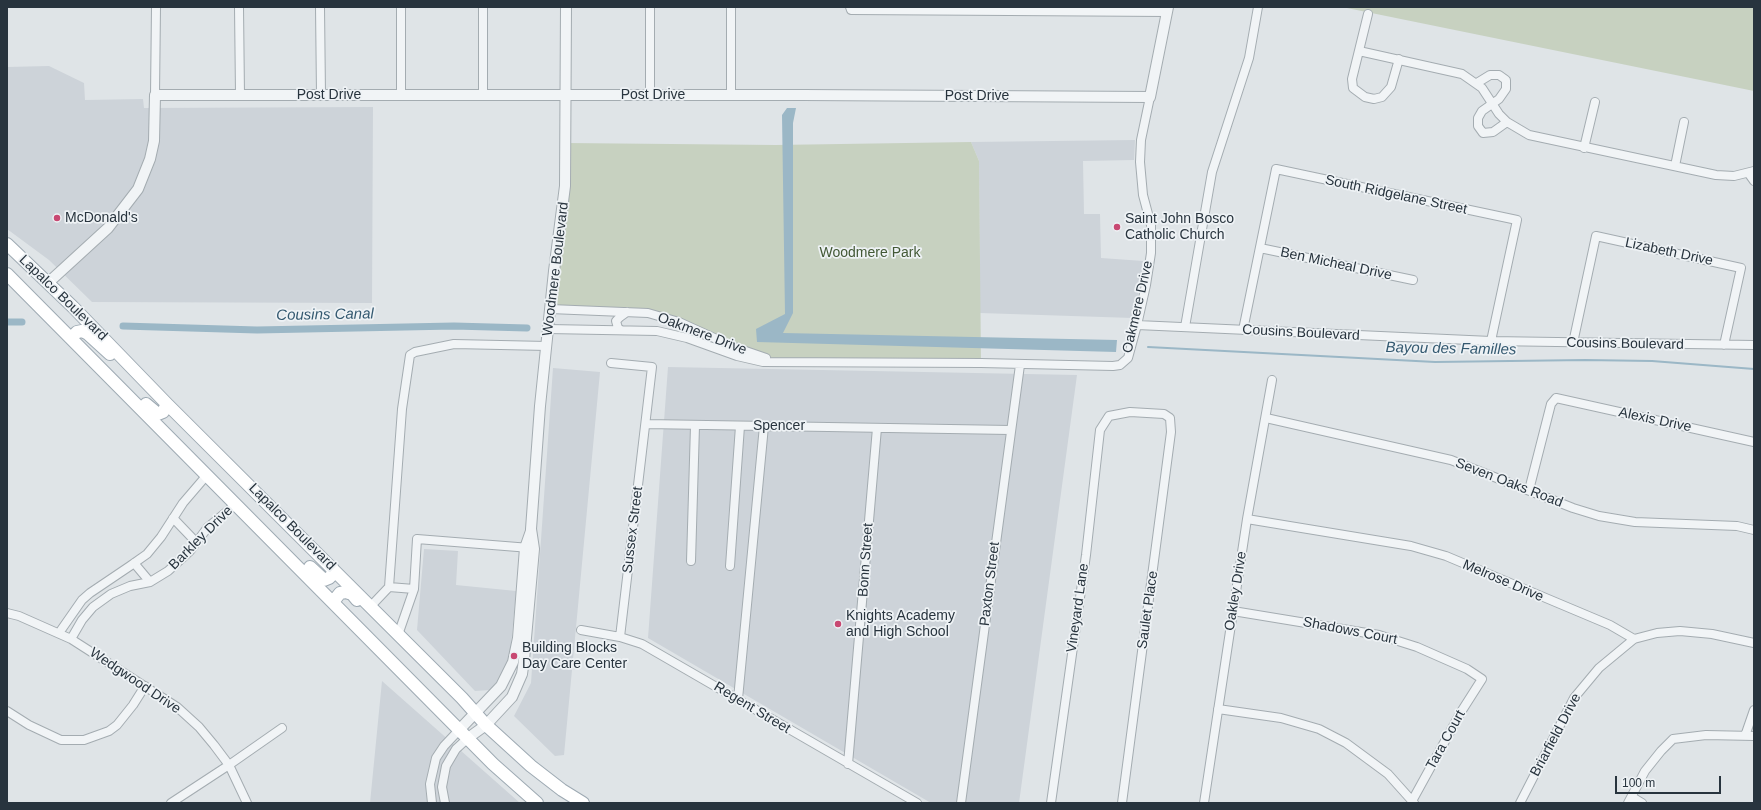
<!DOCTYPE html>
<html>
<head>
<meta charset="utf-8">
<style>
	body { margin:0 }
	#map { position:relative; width:1761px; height:810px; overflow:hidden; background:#dfe4e7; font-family:Arial,sans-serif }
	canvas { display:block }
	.frame { position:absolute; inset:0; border:8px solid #28343e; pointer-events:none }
	.scale { position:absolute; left:1615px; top:776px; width:106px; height:18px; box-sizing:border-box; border:2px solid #28343e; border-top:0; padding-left:5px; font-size:12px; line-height:14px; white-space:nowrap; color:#28343e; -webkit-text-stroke:3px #eef2f5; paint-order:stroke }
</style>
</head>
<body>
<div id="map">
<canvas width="1761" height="810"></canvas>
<div class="frame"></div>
<div class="scale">100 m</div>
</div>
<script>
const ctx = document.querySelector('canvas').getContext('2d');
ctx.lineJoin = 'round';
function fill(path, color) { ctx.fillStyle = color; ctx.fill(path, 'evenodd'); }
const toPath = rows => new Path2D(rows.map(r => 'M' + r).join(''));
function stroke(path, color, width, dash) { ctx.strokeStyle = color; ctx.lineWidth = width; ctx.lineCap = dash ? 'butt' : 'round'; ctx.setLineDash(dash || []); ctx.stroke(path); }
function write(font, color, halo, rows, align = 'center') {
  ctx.font = font + ' Arial,sans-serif'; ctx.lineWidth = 3.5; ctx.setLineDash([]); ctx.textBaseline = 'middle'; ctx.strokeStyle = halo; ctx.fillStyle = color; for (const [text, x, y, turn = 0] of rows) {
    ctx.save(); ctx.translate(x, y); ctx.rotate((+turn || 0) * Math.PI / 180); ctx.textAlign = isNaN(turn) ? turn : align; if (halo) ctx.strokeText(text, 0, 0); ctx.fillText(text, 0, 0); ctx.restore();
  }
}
fill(toPath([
	[49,66,84,83,85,100,143,99,144,108,373,107,372,303,92,302,49,260,7,229,7,67],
	[1135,140,1134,160,1083,161,1084,214,1100,214,1101,258,1143,261,1141,282,1133,318,980,313,979,161,971,142],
	[668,367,1077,375,1019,803,931,803,648,638],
	[553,368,600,372,564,755,555,756,514,716,531,683],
	[424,549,458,551,456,585,516,591,510,657,502,674,491,690,475,691,417,630],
	[382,681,520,803,370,803]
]), '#cdd3d9');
fill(toPath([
	[1342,7,1754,7,1754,91],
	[971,142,979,161,981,363,781,361,763,357,663,317,550,309,566,143,776,145]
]), '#c7d1c0');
fill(toPath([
	[787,108,796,108,793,123,793,313,783,333,1117,340,1116,352,757,342,756,329,785,314,782,115]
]), '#9bb7c6');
stroke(toPath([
	[1148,347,1435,362,1585,360,1652,361,1754,369]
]), '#9bb7c6', 2);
stroke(toPath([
	[7,322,22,322],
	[123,326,257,330,454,326,527,328]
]), '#9bb7c6', 7);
const minor = toPath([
	[239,7,240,95],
	[320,7,321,95],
	[401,7,401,95],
	[483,7,483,95],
	[850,7,851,10,1167,12],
	[1368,14,1352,79,1353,88,1365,97,1374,99,1382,97,1391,87,1399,59],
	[1359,51,1462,74,1482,88,1499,114,1507,122,1529,135,1716,175,1734,176,1754,171],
	[1477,83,1490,75,1499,75,1506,80,1506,89,1499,99,1482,111,1478,118,1478,126,1483,133,1493,132,1507,122],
	[155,95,156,7],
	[650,95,650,7],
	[731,95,731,7],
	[1584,148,1595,102],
	[1675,166,1684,122],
	[1749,174,1754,181],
	[1260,248,1413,280],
	[550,309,648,313,679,322,734,347,766,358],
	[1137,325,1491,341,1754,345],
	[1185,327,1212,172,1249,58,1258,7],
	[548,329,657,331,687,338,737,356,763,362,981,363,1113,366,1120,365,1128,358,1137,325,1146,285,1151,253,1151,225,1143,195,1140,162,1141,140,1150,97],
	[621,330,618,328,616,321,620,317,627,312],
	[1243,330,1276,169,1517,220,1491,341],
	[1573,343,1596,236,1741,268,1724,345],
	[611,363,652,367,620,637],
	[1266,418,1451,460,1573,508,1599,516,1635,522,1737,526,1754,530],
	[646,424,1010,430],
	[1529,490,1551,404,1556,398,1754,442],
	[173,518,196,542],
	[1247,519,1411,546,1446,556,1610,625,1634,639],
	[691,561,695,426],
	[134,563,150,582],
	[730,566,740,426],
	[414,589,389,587,402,409,410,355,415,352,454,344,547,346],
	[370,607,389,587],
	[1233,611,1379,635,1417,647,1467,669,1482,679,1461,712,1412,801],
	[7,613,19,616,71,639,177,707,199,727,214,745,229,765,247,803],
	[581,630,620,637,642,644,917,803],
	[59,633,82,600,90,593,130,566,147,554,161,537,183,503,207,475],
	[398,635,414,589,417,539,530,548],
	[71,639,82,620,93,607,111,594,130,586,150,582,168,571,190,551,208,527,236,504],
	[738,699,764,426],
	[1218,709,1281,718,1319,729,1346,743,1388,774,1414,803],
	[7,711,29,725,61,740,84,740,109,731,117,725,133,705,145,686],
	[1745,736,1754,710],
	[848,764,877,428],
	[1632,797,1642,803],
	[171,803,229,765,282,728],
	[432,803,430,784,436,758,444,746,460,729],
	[445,803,442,787,446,766,456,749,468,738],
	[961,803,1020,365],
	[1051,803,1086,555,1100,430,1109,416,1130,412,1164,414,1170,418,1171,432,1122,803],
	[1204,803,1247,519,1272,380],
	[1520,803,1574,698,1599,668,1634,639,1657,633,1680,631,1712,634,1754,643],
	[1628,803,1645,771,1661,751,1673,739,1706,735,1754,736]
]);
const tertiary = toPath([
	[49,282,108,228,138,189,150,159,154,141,155,95,803,95,1150,97,1168,7],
	[460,729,501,686,513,662,518,638,525,548,531,531],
	[468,738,486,725,512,697,522,674,524,660,534,549,531,529,540,406,554,271,565,186,566,7]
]);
const primary = toPath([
	[7,244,73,307,167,404,462,698,486,725,531,766,562,790,583,803],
	[7,274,493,764,537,803],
	[71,338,77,332,82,331,88,334,110,354],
	[146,404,158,414,163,412,167,404],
	[310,567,324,580,329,578,332,575,333,569],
	[333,602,340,593,346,592,352,594,357,600]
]);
stroke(minor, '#a4acb1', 10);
stroke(tertiary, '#a4acb1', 12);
stroke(primary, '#9eaab3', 14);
stroke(minor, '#f1f4f6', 8);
stroke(tertiary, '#f1f4f6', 10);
stroke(primary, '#fff', 12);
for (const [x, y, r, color] of [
	[57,218,4,"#c84872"],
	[1117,227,4,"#c84872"],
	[838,624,4,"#c84872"],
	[514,656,4,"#c84872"]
]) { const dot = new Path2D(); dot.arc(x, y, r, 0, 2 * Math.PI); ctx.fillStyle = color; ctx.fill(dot); stroke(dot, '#eef2f5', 1.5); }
write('14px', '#28343e', '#eef2f5', [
	["Post Drive",329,95],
	["Post Drive",653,95],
	["Post Drive",977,96],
	["South Ridgelane Street",1396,195,12],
	["Lizabeth Drive",1669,252,12],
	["Ben Micheal Drive",1336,264,12],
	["Woodmere Boulevard",556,269,-83],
	["Lapalco Boulevard",63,298,44],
	["Oakmere Drive",1138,307,-77],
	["Cousins Boulevard",1301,333,3],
	["Oakmere Drive",702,334,21],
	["Cousins Boulevard",1625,344,1],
	["Alexis Drive",1655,420,12],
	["Spencer",779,426],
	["Seven Oaks Road",1509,483,21],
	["Lapalco Boulevard",292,527,45],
	["Sussex Street",633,530,-83],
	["Barkley Drive",201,538,-45],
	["Bonn Street",866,560,-86],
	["Melrose Drive",1503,581,23],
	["Paxton Street",990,584,-83],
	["Oakley Drive",1236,591,-81],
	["Vineyard Lane",1078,608,-82],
	["Saulet Place",1148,610,-82],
	["Shadows Court",1350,631,11],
	["Wedgwood Drive",135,681,34],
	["Regent Street",752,708,31],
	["Briarfield Drive",1556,735,-62],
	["Tara Court",1446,740,-61]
]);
write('14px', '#28343e', '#eef2f5', [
	["McDonald's",65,218],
	["Saint John Bosco",1125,219],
	["Catholic Church",1125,235],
	["Knights Academy",846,616],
	["and High School",846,632],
	["Building Blocks",522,648],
	["Day Care Center",522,664]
], 'left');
write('14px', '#435936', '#eef2f5', [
	["Woodmere Park",870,253]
]);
write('italic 15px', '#345970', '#eef2f5', [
	["Cousins Canal",325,315,-1],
	["Bayou des Familles",1451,349,1]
]);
</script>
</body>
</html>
